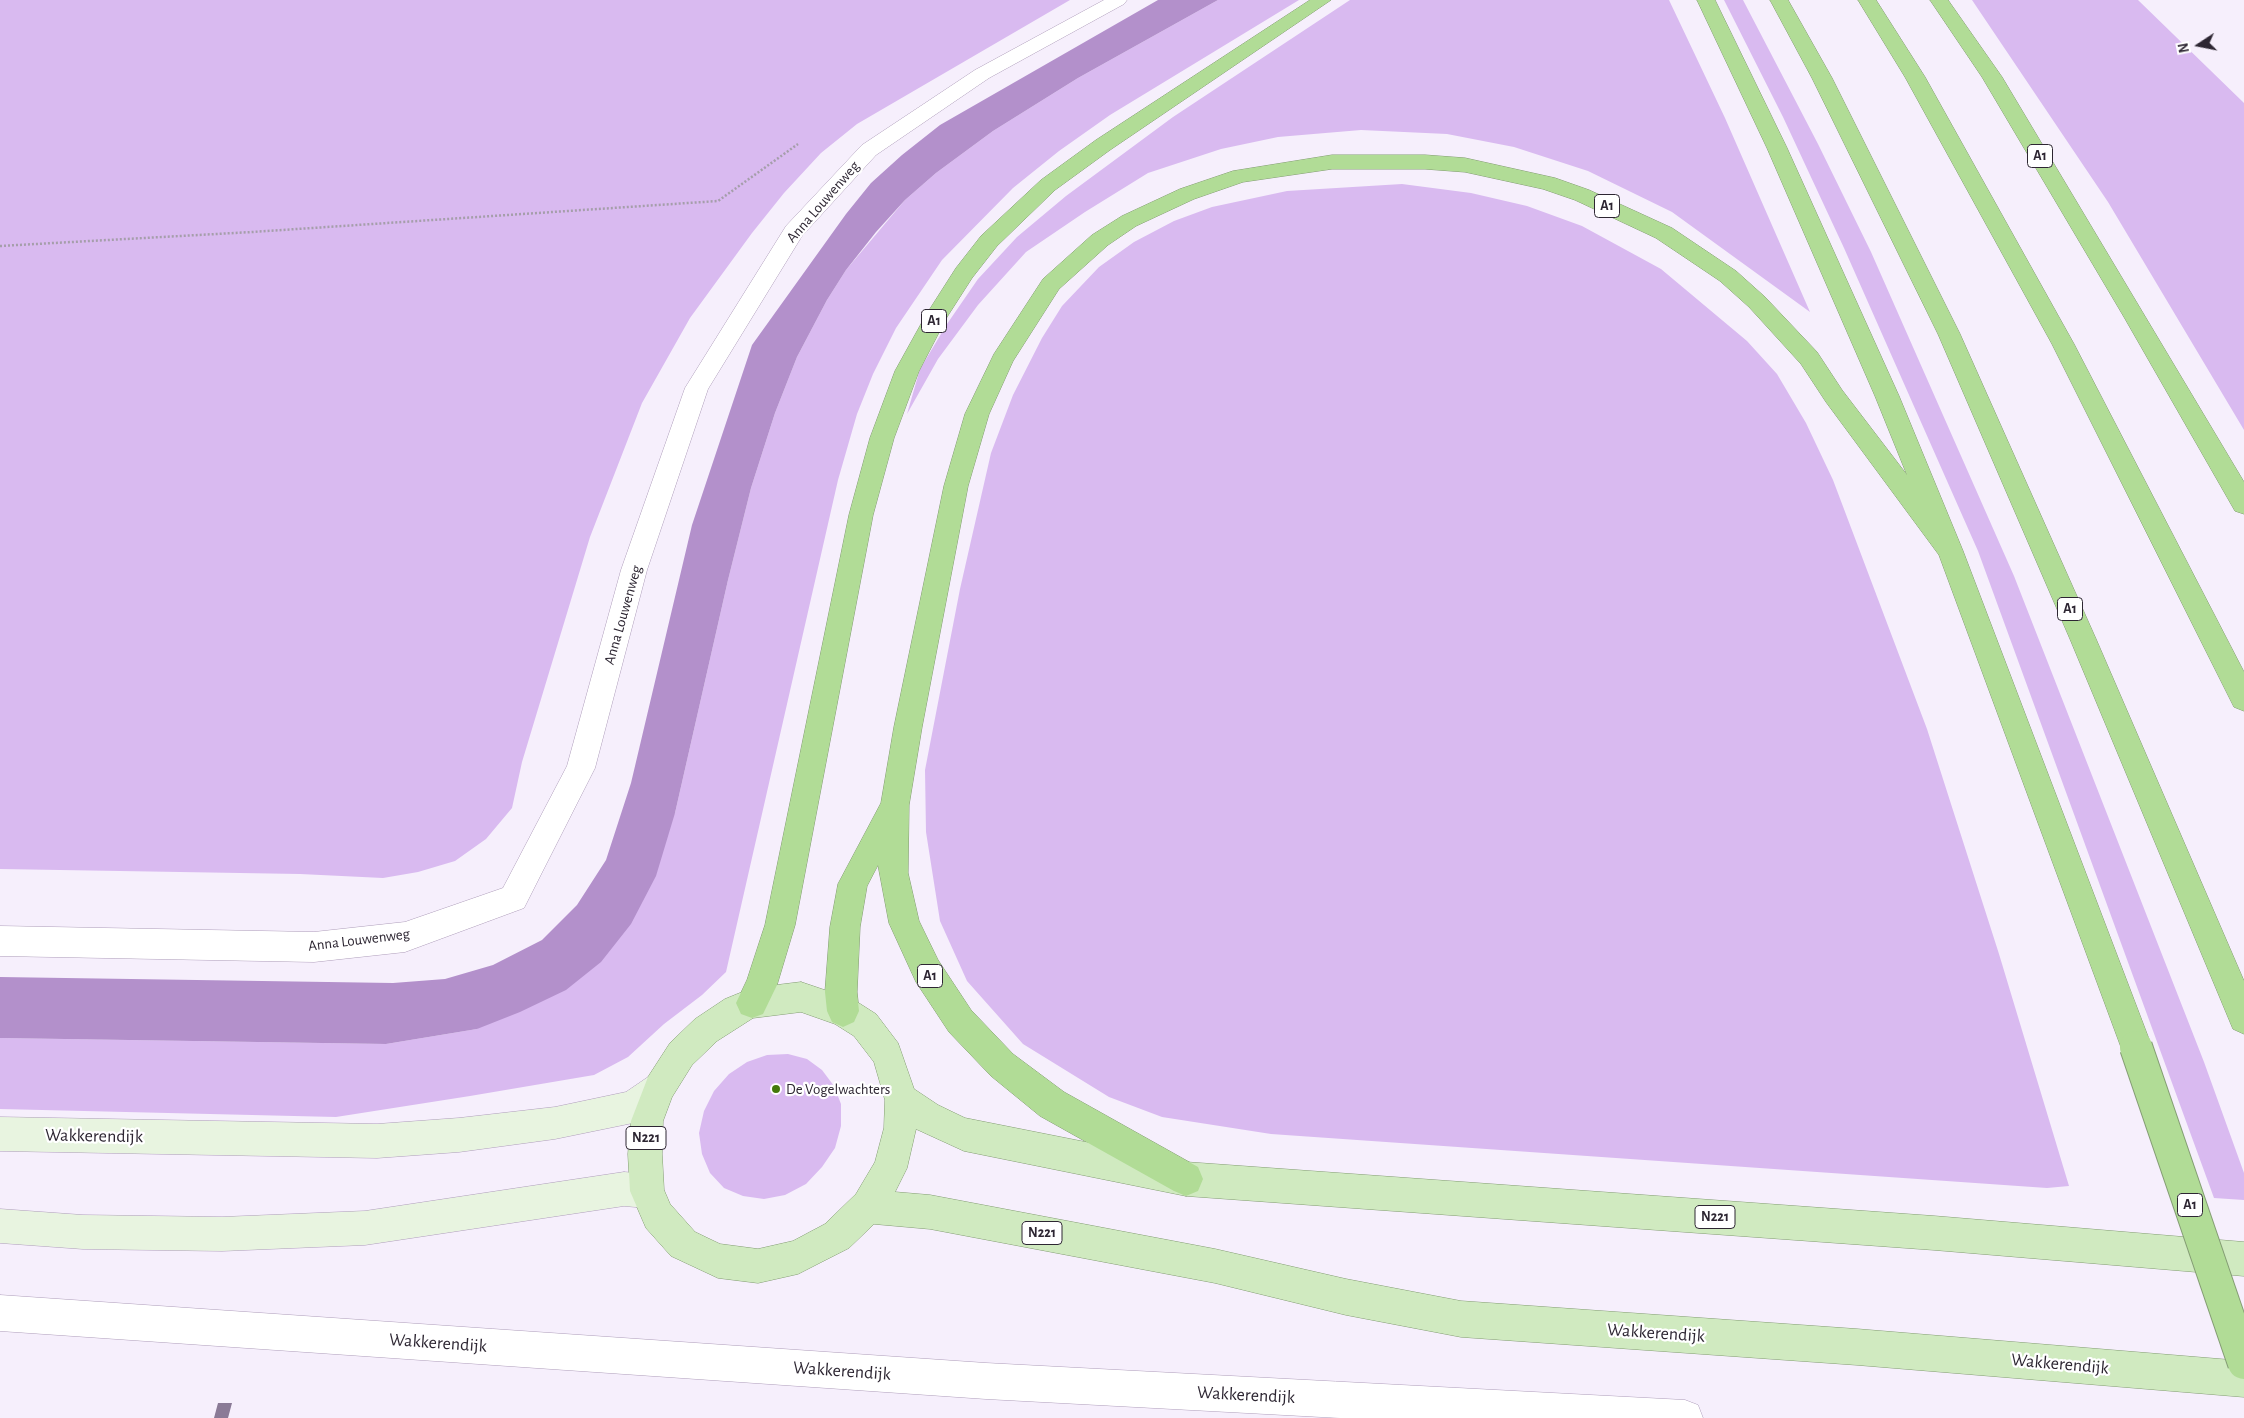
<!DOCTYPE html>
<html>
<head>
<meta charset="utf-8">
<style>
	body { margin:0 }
	#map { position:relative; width:2244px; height:1418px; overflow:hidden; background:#f6effc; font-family:"Alegreya Sans",sans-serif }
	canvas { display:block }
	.north { position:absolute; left:2174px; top:20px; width:50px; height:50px; -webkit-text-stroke:4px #fff; paint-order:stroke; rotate:259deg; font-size:14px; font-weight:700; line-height:20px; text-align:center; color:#2d2632 }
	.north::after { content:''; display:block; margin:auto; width:18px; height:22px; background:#2d2632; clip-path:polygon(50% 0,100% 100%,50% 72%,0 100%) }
</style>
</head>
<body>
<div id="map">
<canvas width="2244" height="1418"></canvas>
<div class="north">N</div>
</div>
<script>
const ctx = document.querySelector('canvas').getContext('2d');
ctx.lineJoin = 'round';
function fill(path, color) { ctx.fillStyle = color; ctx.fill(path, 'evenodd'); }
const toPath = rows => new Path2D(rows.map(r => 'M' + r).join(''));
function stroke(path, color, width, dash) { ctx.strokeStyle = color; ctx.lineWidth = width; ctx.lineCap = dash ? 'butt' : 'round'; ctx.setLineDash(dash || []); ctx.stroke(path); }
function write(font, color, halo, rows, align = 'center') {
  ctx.font = font + ' "Alegreya Sans",sans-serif'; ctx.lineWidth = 4.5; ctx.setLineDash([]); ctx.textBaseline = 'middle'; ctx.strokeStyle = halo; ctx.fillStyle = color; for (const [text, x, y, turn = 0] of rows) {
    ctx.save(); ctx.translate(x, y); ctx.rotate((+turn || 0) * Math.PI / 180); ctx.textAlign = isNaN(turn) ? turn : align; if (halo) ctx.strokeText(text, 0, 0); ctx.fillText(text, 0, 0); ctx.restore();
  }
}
fill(toPath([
	[0,0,1070,0,857,124,821,153,784,193,752,233,690,318,642,403,590,537,522,762,512,808,486,839,455,861,418,872,383,878,300,874,0,869],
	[1218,0,1299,0,1110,115,1059,151,1013,188,942,260,896,328,873,374,857,414,838,480,726,972,702,995,664,1024,628,1057,594,1075,470,1096,336,1117,0,1109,0,1038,386,1044,477,1029,675,813,728,580,751,488,775,413,797,357,827,300,846,270,905,200,936,173,993,131,1078,78],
	[1350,0,1669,0,1725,118,1810,312,1672,212,1588,171,1514,147,1447,134,1361,130,1278,137,1221,149,1148,173,1085,212,1026,252,978,305,938,359,907,414,920,369,947,324,978,279,1017,237,1066,196,1173,117],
	[1724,0,1743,0,1818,144,1871,252,2014,576,2204,1062,2244,1173,2244,1200,2214,1198,1978,551,1844,248,1783,117],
	[1972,0,2138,0,2244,103,2244,430,2108,202],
	[1402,184,1471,193,1527,206,1582,226,1661,269,1747,341,1777,374,1806,423,1833,480,1927,729,1999,954,2069,1186,2047,1188,1271,1134,1162,1117,1109,1097,1023,1044,967,981,940,921,926,832,925,770,960,589,991,453,1013,395,1042,338,1062,306,1099,267,1134,242,1174,221,1212,207,1287,191],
	[788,1054,807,1059,822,1070,834,1086,841,1104,841,1126,835,1148,822,1167,806,1184,785,1195,764,1199,743,1196,724,1188,710,1173,702,1154,699,1133,704,1111,714,1091,729,1074,747,1062,767,1055]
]), '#d9baf0');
fill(toPath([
	[1158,0,1218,0,1078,78,993,131,936,173,905,200,876,232,846,270,827,300,797,357,775,413,751,488,728,580,675,813,656,876,631,924,601,962,566,990,520,1012,477,1029,386,1044,0,1038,0,977,393,983,445,979,493,965,542,940,577,905,606,860,631,783,692,525,752,345,846,214,871,183,902,155,940,125]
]), '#b390cb');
fill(toPath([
	[218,1403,232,1403,228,1418,214,1418]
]), '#8a7a96');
const minor = toPath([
	[1104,0,1127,0,1124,4,989,78,876,155,802,236,708,389,647,570,595,768,524,908,405,952,314,962,0,956,0,926,314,932,405,922,503,888,567,766,621,570,685,388,786,226,862,145,975,70,1104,0],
	[0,1295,986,1363,1685,1400,1698,1405,1703,1418,1340,1418,986,1399,0,1331,0,1295]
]);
const secondary = toPath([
	[659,1072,670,1077,675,1088,670,1099,645,1119,633,1123,555,1139,459,1152,377,1158,0,1151,0,1117,377,1124,459,1118,555,1107,626,1092,648,1077,659,1072],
	[624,1172,647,1174,659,1179,664,1191,659,1203,647,1208,624,1206,365,1245,222,1251,83,1249,0,1243,0,1209,83,1215,222,1217,365,1211,624,1172]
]);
const primary = toPath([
	[801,982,854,1000,876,1014,898,1043,914,1089,938,1105,965,1118,1186,1162,1934,1216,2244,1242,2244,1276,1934,1250,1186,1196,964,1151,916,1129,907,1168,895,1192,930,1195,1215,1249,1346,1279,1461,1301,1857,1329,2244,1361,2244,1397,1857,1365,1461,1337,1346,1315,1215,1283,930,1229,874,1224,849,1248,798,1274,758,1283,718,1278,671,1256,646,1228,630,1191,628,1154,631,1121,648,1077,670,1043,695,1019,725,999,752,988,801,982],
	[801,1012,835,1024,854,1036,874,1062,885,1100,884,1128,875,1162,856,1194,825,1224,793,1241,758,1249,720,1244,695,1232,670,1204,664,1190,662,1154,663,1121,672,1097,692,1065,717,1041,753,1018,801,1012]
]);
const motorway = toPath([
	[1310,0,1331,0,1110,150,1055,190,997,246,972,278,947,317,919,371,894,438,873,515,795,925,777,985,763,1014,752,1018,741,1014,736,1003,747,980,765,925,849,515,870,438,895,371,926,315,956,268,981,236,1041,180,1096,140,1310,0],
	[1697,0,1715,0,1787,148,1899,396,1963,551,2152,1047,2147,1058,2136,1063,2125,1058,1939,555,1826,402,1801,364,1749,307,1720,281,1656,238,1575,200,1543,189,1465,172,1425,169,1332,169,1243,182,1194,199,1136,226,1108,245,1059,289,1013,361,989,414,968,486,922,727,909,805,908,873,919,921,938,960,971,1010,1013,1054,1064,1092,1198,1167,1203,1179,1198,1191,1186,1196,1174,1191,1040,1116,991,1076,949,1032,916,982,889,923,878,865,867,886,860,927,857,992,859,1011,854,1022,843,1027,832,1022,827,1011,825,992,830,927,838,884,881,803,894,727,944,486,965,414,994,354,1043,279,1092,235,1122,216,1180,189,1233,171,1332,155,1425,155,1465,158,1555,178,1589,190,1672,228,1736,271,1765,297,1817,352,1842,390,1907,475,1875,396,1767,148,1697,0],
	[1770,0,1788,0,1832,78,1960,334,2096,639,2244,981,2244,1034,2233,1029,2070,639,1938,334,1812,78,1770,0],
	[1858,0,1876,0,1925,77,2074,344,2244,672,2244,711,2234,707,2052,344,1905,77,1858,0],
	[1930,0,1948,0,2002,77,2244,482,2244,514,2235,511,2124,317,1982,77,1930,0]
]);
stroke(minor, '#ae9dba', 1);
stroke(secondary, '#ae9dba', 1);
stroke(primary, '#839c73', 1);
stroke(motorway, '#839c73', 1);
stroke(toPath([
	[0,246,252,232,718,201,798,144]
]), '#a59eaa', 2.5, [2, 2]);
fill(minor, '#fff');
fill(secondary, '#e8f4e0');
fill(primary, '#d0eac0');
fill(motorway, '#b1dc96');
const motorwayBridge = toPath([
	[2136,1047,2244,1363]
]);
stroke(motorwayBridge, '#839c73', 34, []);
stroke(motorwayBridge, '#b1dc96', 32);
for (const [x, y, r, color] of [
	[776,1089,5,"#43790b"]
]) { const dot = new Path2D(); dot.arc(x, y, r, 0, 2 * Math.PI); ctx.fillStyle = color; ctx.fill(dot); stroke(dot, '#fff', 2); }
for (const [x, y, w] of [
	[2040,156,25],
	[1607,206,25],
	[934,321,25],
	[2070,609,25],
	[930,976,25],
	[646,1138,40],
	[2190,1205,25],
	[1715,1217,40],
	[1042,1233,40]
]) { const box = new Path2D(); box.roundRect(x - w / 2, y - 11.5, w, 23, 4); ctx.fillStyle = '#fff'; ctx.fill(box); stroke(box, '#2d2632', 1); }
write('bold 14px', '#2d2632', null, [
	["A1",2040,156],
	["A1",1607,206],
	["A1",934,321],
	["A1",2070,609],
	["A1",930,976],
	["N221",646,1138],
	["A1",2190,1205],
	["N221",1715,1217],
	["N221",1042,1233]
]);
write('15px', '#2d2632', '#fff', [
	["Anna Louwenweg",823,202,-49],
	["Anna Louwenweg",623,615,-74],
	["Anna Louwenweg",359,940,-7]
]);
write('15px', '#2d2632', '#fff', [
	["De Vogelwachters",786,1089]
], 'left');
write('18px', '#2d2632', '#fff', [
	["Wakkerendijk",94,1136,1],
	["Wakkerendijk",1656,1333,4],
	["Wakkerendijk",438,1343,4],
	["Wakkerendijk",2060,1364,5],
	["Wakkerendijk",842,1371,4],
	["Wakkerendijk",1246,1395,3]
]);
</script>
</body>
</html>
